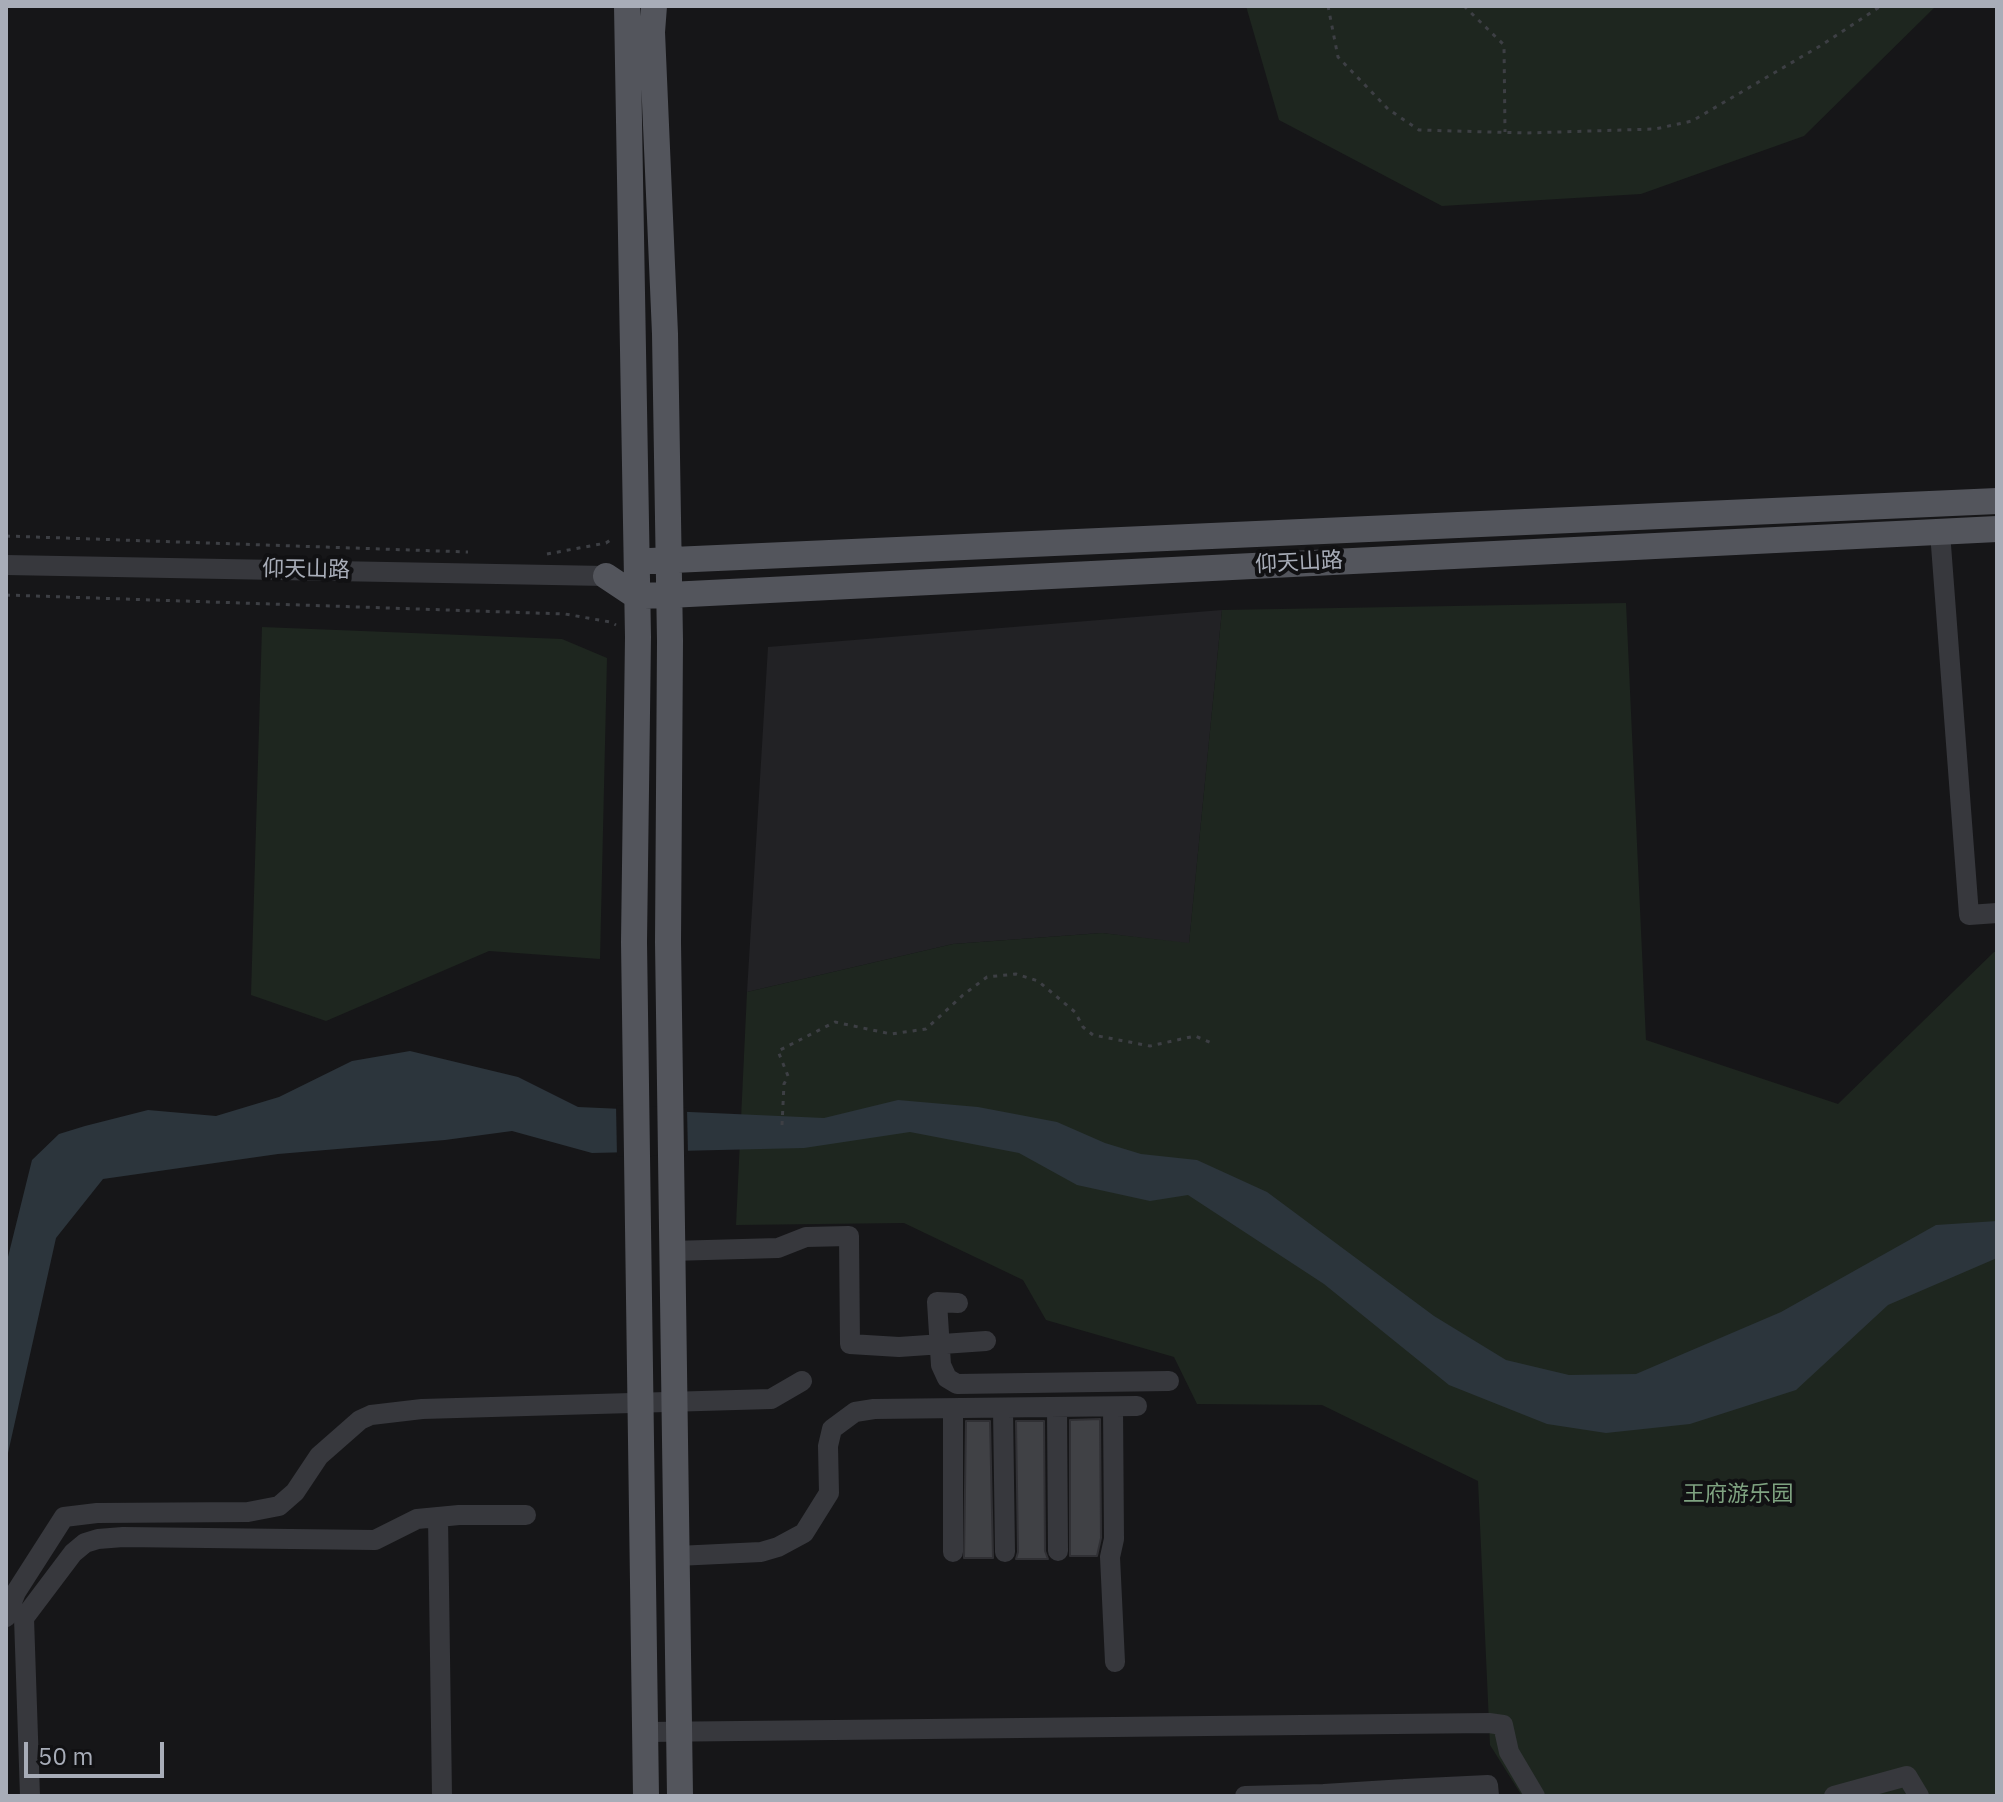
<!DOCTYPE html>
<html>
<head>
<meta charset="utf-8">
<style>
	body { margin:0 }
	#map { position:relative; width:2003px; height:1802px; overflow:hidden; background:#161618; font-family:"IBM Plex Sans",sans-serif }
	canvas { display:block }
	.frame { position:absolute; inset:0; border:8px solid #a8adb8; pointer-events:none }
	.scale { position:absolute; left:24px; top:1742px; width:140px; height:36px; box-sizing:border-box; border:4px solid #a8adb8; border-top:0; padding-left:10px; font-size:24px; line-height:28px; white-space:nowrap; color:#a8adb8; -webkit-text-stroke:6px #111113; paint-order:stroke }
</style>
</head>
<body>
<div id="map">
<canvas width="2003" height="1802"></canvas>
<div class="frame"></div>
<div class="scale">50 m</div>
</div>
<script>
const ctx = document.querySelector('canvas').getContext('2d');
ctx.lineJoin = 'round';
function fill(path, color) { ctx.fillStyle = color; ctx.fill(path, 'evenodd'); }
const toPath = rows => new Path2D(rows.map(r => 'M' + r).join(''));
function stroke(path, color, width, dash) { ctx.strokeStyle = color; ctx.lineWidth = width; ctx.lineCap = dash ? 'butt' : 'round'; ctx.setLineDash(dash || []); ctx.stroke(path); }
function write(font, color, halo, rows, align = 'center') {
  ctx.font = font + ' "IBM Plex Sans","Noto Sans SC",sans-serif'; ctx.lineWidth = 8; ctx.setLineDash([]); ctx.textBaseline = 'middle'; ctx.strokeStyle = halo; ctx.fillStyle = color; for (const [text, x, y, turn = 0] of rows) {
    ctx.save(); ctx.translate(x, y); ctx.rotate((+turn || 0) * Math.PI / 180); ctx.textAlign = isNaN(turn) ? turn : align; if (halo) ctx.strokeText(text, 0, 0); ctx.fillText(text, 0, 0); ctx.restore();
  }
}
fill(toPath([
	[1222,610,1189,944,1102,933,953,944,747,992,768,647]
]), '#222225');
fill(toPath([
	[1246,6,1936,6,1804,136,1641,194,1442,206,1279,120],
	[1626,603,1646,1040,1838,1104,1994,952,1997,952,1997,1796,1522,1796,1490,1745,1478,1481,1322,1405,1197,1404,1174,1357,1046,1320,1023,1280,904,1223,736,1225,747,992,953,944,1102,933,1189,943,1222,610],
	[262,627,562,639,607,658,600,959,489,951,326,1021,251,995]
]), '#1e261f');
fill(toPath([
	[410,1051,518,1077,578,1107,824,1118,898,1100,978,1107,1057,1122,1105,1143,1141,1154,1197,1160,1267,1192,1434,1316,1506,1360,1569,1375,1636,1374,1781,1312,1936,1225,1997,1221,1997,1258,1888,1305,1796,1390,1690,1424,1606,1433,1547,1424,1449,1385,1324,1284,1188,1195,1150,1201,1077,1185,1019,1153,910,1132,804,1148,592,1153,512,1131,445,1140,278,1154,103,1179,56,1238,6,1462,6,1265,32,1160,59,1134,85,1126,148,1110,216,1116,279,1097,352,1061]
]), '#2c353c');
fill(toPath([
	[616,1105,687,1108,688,1155,617,1157]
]), '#161618');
const building = toPath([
	[1100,1419,1101,1538,1097,1556,1070,1556,1070,1420,1100,1419],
	[966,1421,990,1421,993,1558,964,1558,966,1421],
	[1016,1421,1044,1421,1045,1551,1048,1559,1016,1559,1018,1552,1016,1421]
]);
fill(building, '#404145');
stroke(building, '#303034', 2);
stroke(toPath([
	[1328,6,1338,57,1388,109,1419,130,1526,133,1655,129,1692,121,1820,46,1881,6],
	[1464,6,1504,45,1505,132],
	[6,536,468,552],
	[547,554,606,543,613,538],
	[6,595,565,614,610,622,616,625],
	[782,1125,784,1084,788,1076,778,1051,835,1022,891,1034,926,1029,963,995,987,977,1016,974,1038,981,1075,1012,1083,1027,1093,1035,1150,1046,1195,1036,1214,1044]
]), '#3d3f44', 3, [4, 6]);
stroke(toPath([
	[1940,532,1969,915,1997,913],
	[6,565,606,576],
	[671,1251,778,1248,806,1237,849,1236,850,1344,899,1347,986,1341],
	[958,1303,937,1302,941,1365,947,1378,957,1384,1169,1381],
	[1057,1407,1058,1551],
	[1113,1407,1114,1539,1110,1557,1115,1662],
	[1003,1408,1005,1552],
	[953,1409,953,1552],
	[438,1517,442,1796],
	[677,1556,761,1552,778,1547,804,1533,829,1493,828,1446,832,1429,855,1412,874,1409,1137,1406],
	[6,1617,16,1592,64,1517,97,1513,248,1512,279,1506,295,1492,319,1456,360,1420,371,1415,422,1409,771,1399,802,1381],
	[646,1732,1489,1723,1503,1725,1509,1752,1535,1796],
	[1324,1794,1405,1789],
	[30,1796,24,1618,73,1553,85,1543,98,1539,123,1537,375,1540,417,1519,459,1515,526,1515],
	[1245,1796,1324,1794,1324,1796],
	[1406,1796,1405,1789,1488,1785,1489,1796],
	[1834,1796,1907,1776,1919,1796]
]), '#37383d', 20);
stroke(toPath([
	[627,6,638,637,634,942,646,1796],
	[654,6,652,32,665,334,670,641,668,942,680,1796],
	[650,561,1997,501],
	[606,576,636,596,669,595,1997,529]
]), '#53555c', 26);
write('22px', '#a8adb8', '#111113', [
	["仰天山路",1299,563,-3],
	["仰天山路",306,570,1]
]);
write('22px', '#7fa381', '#111113', [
	["王府游乐园",1738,1495]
]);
</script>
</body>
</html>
